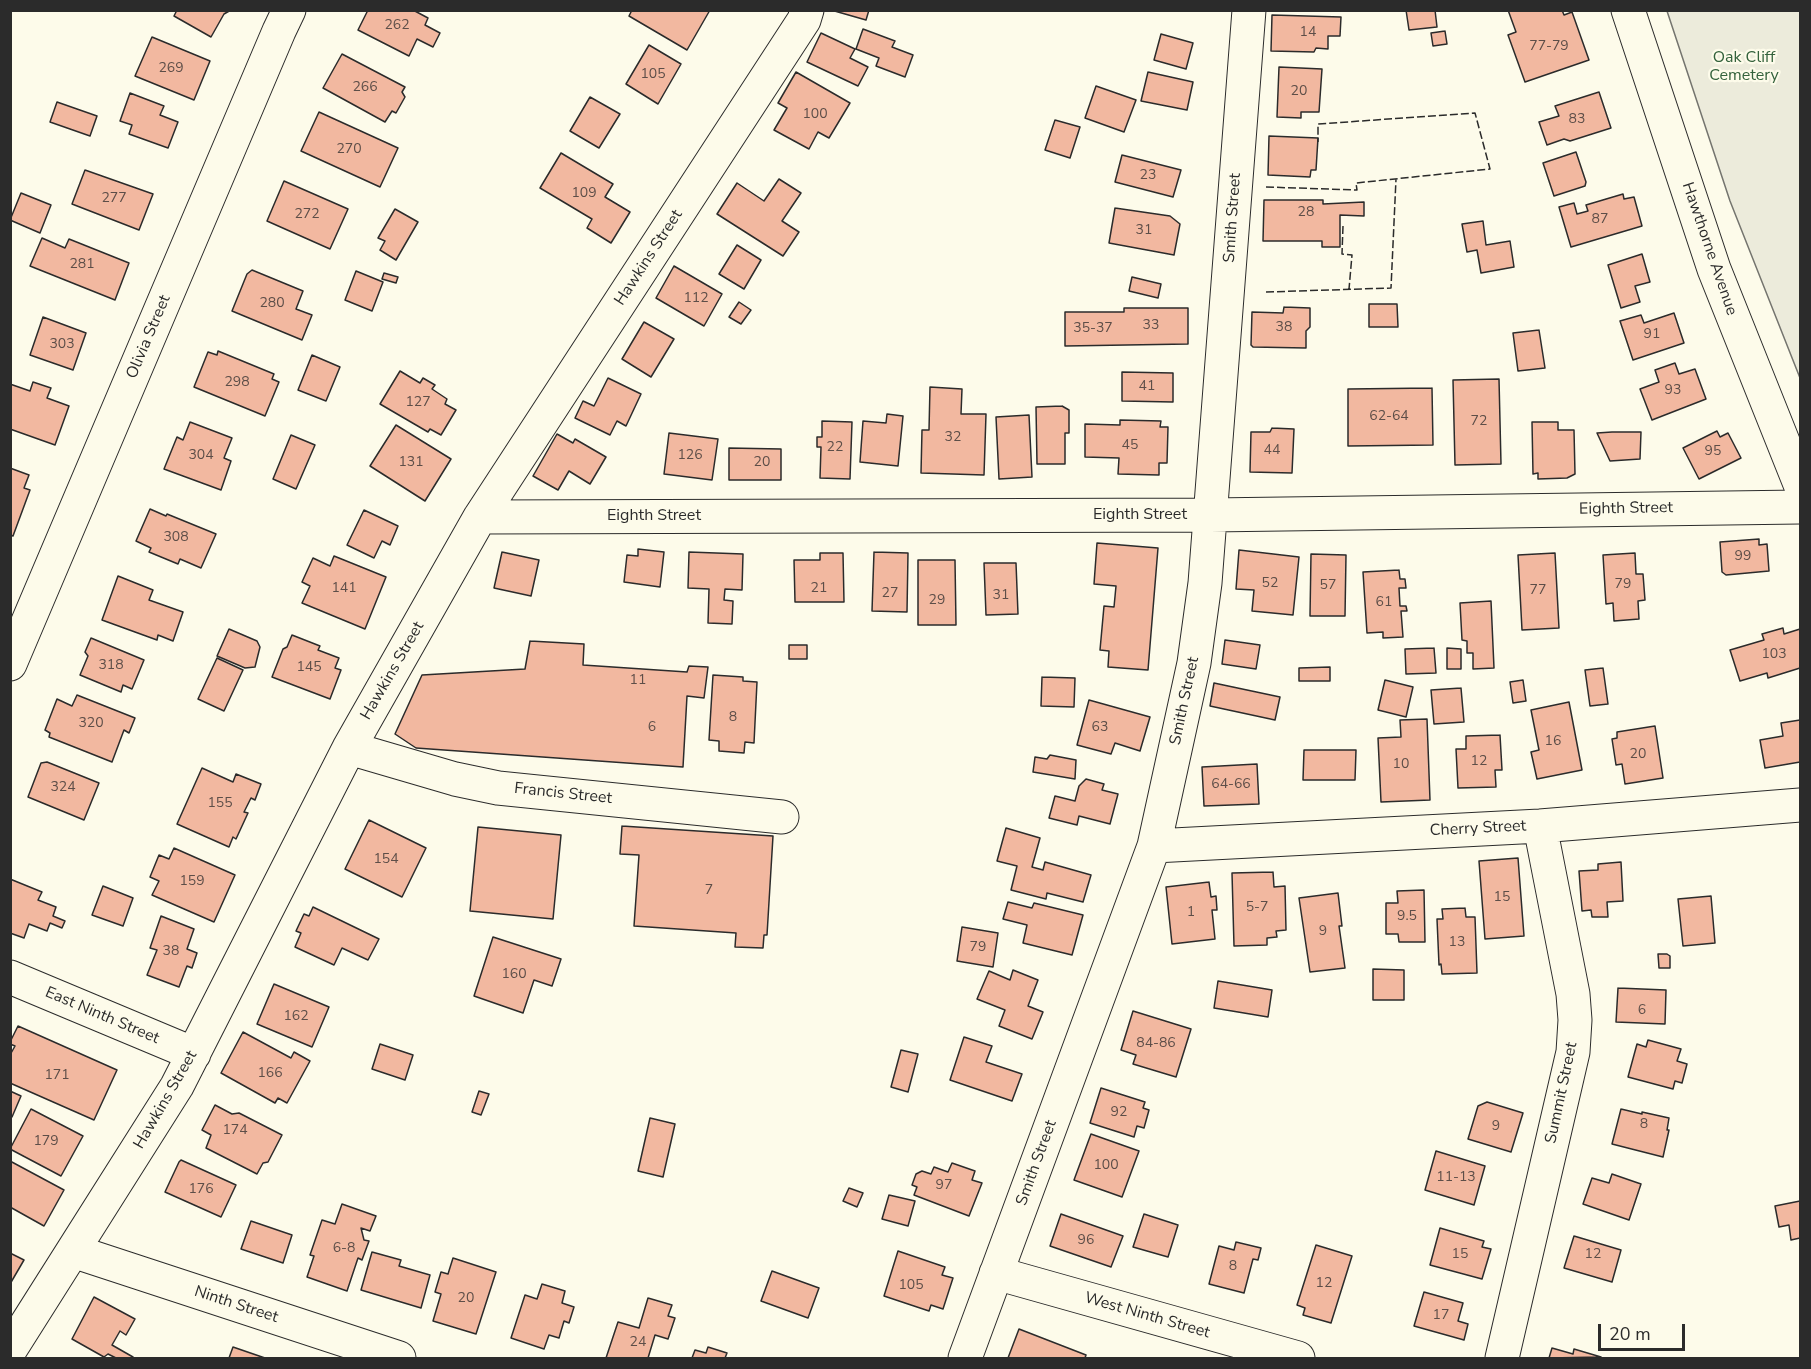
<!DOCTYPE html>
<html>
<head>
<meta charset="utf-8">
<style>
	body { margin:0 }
	#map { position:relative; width:1811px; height:1369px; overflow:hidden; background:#fdfbea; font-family:"Nunito Sans",sans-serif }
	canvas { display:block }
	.frame { position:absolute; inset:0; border:12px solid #2b2b2b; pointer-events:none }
	.scale { position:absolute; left:1598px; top:1324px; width:87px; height:27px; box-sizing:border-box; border:3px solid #2b2b2b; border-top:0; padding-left:8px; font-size:18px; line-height:21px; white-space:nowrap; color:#2b2b2b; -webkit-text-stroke:4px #fdfbea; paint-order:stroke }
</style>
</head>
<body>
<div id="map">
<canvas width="1811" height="1369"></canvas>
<div class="frame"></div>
<div class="scale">20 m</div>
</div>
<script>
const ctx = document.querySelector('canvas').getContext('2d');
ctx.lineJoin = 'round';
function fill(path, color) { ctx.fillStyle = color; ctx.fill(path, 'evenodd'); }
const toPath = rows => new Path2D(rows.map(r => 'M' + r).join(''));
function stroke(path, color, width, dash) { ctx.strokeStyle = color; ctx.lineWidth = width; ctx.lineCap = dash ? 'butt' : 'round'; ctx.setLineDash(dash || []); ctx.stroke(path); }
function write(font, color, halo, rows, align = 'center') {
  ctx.font = font + ' "Nunito Sans",sans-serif'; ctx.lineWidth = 4.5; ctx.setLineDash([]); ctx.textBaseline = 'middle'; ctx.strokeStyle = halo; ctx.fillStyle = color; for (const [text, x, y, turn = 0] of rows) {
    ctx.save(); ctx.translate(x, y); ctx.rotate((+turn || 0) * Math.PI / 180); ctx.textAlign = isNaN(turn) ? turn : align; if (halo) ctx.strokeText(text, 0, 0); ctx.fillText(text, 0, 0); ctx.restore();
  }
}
const green = toPath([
	[1667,11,1800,11,1800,378,1730,201,1667,11]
]);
fill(green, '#ecebdb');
stroke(green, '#74746e', 1.5);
const building = toPath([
	[177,10,231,10,224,14,211,37,174,16,177,10],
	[368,10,413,10,428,18,425,25,440,33,433,47,417,39,409,56,358,30,368,10],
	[632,10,710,10,687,50,629,16,632,10],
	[831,10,869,10,866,20,831,10],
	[1406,10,1435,10,1437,27,1409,30,1406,10],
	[1508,10,1562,10,1564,15,1572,12,1589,60,1525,82,1508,35,1516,32,1508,10],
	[1272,15,1341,17,1340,36,1328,36,1328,49,1316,48,1314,52,1271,51,1272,15],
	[863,29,895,41,892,47,913,55,905,77,876,66,879,58,856,49,863,29],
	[1445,31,1447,44,1433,46,1431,33,1445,31],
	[821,33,855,49,850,58,868,67,858,86,807,62,821,33],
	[1161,34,1193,43,1186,69,1154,60,1161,34],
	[152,37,210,61,194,100,135,76,152,37],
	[649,45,681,64,658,104,626,84,649,45],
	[342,54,405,87,402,92,405,97,396,113,392,111,385,122,323,88,342,54],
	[1279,67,1322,69,1319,112,1301,112,1301,118,1277,117,1279,67],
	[796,72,850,103,829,138,818,132,809,149,774,130,787,108,778,103,796,72],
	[1148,72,1193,82,1187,110,1141,101,1148,72],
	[1096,86,1136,100,1124,132,1085,118,1096,86],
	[1599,92,1611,128,1570,141,1564,139,1547,145,1539,122,1559,116,1555,106,1599,92],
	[130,93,164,106,160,115,178,122,168,148,129,134,132,125,120,121,130,93],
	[590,97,620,114,599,148,570,131,590,97],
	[57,102,97,116,90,136,50,122,57,102],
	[319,112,398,148,380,187,301,151,319,112],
	[1055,120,1080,127,1070,158,1045,150,1055,120],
	[1269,136,1318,138,1316,170,1311,170,1310,177,1268,175,1269,136],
	[1576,152,1586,182,1585,186,1554,196,1543,163,1576,152],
	[561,153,613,184,605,197,630,212,611,243,587,228,592,219,540,188,561,153],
	[1122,155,1181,170,1173,197,1115,182,1122,155],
	[85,170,153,194,139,230,72,204,85,170],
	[779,179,801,193,782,221,799,232,783,256,717,214,737,183,764,201,779,179],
	[284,181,348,209,330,249,267,221,284,181],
	[21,193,51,205,40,233,10,220,21,193],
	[1623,194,1624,199,1634,197,1642,226,1571,247,1559,207,1574,203,1577,214,1588,211,1586,205,1623,194],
	[1264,200,1323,200,1323,204,1364,202,1364,216,1340,215,1340,247,1322,247,1322,241,1263,241,1264,200],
	[1115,208,1170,216,1180,224,1174,255,1109,243,1115,208],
	[395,209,418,222,396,260,380,250,385,241,378,238,395,209],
	[1483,221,1486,245,1510,241,1514,267,1481,273,1477,250,1467,252,1462,224,1483,221],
	[42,238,65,248,69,239,129,263,115,300,30,266,42,238],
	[737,245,761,260,744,289,719,274,737,245],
	[1642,254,1650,282,1635,286,1640,302,1621,308,1608,265,1642,254],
	[674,266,722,294,704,326,656,298,674,266],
	[252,270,303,291,296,309,312,315,302,340,232,311,247,274,252,270],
	[356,271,383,282,372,311,345,300,356,271],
	[384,273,398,277,396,283,382,279,384,273],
	[1132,277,1161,284,1158,298,1129,291,1132,277],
	[739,302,751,310,741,324,729,317,739,302],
	[1369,304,1397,304,1398,327,1369,327,1369,304],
	[1284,307,1310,308,1310,327,1306,331,1306,348,1253,347,1251,345,1252,312,1283,313,1284,307],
	[1124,308,1188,308,1188,344,1065,346,1065,312,1124,312,1124,308],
	[1674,313,1684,343,1633,360,1620,321,1641,315,1644,323,1674,313],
	[43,317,86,333,73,370,30,355,43,317],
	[644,322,674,339,651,377,622,359,644,322],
	[1539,330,1545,368,1518,371,1513,333,1539,330],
	[218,351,274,374,272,379,279,382,265,416,194,387,208,352,217,355,218,351],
	[312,355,340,367,326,401,298,390,312,355],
	[1675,363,1679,374,1695,369,1706,399,1652,420,1640,389,1659,382,1655,370,1675,363],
	[400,371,420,383,423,378,435,385,432,389,447,399,445,404,456,410,441,435,430,429,428,432,380,404,400,371],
	[1122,372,1173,373,1173,402,1122,401,1122,372],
	[608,378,641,394,626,426,617,421,610,435,575,418,583,401,594,406,608,378],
	[1499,379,1501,464,1455,465,1453,380,1499,379],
	[33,382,51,388,47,398,69,406,55,445,10,429,10,384,30,391,33,382],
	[930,387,962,389,961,414,986,414,984,475,921,473,922,430,929,430,930,387],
	[1432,388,1433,445,1348,446,1348,389,1432,388],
	[1062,406,1069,410,1069,433,1065,433,1065,464,1037,464,1036,407,1062,406],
	[887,414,903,416,898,466,860,462,863,421,886,423,887,414],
	[1029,415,1032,477,999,479,996,417,1029,415],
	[1120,420,1161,421,1160,427,1168,427,1167,463,1159,463,1159,475,1118,474,1119,458,1085,457,1085,424,1120,425,1120,420],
	[822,421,852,422,850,479,820,478,821,447,817,447,817,437,822,437,822,421],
	[190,422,232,438,224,458,231,461,221,490,164,469,177,437,183,440,190,422],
	[1532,422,1558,422,1558,430,1574,430,1575,474,1567,478,1538,479,1538,473,1533,474,1532,422],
	[396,425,451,459,425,501,370,466,396,425],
	[1272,428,1294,429,1292,473,1250,472,1251,432,1270,432,1272,428],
	[1717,431,1720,437,1728,433,1741,458,1699,479,1683,448,1717,431],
	[1612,432,1641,432,1640,459,1610,461,1597,433,1612,432],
	[669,433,718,439,712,480,664,474,669,433],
	[557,434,573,443,575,439,606,457,590,484,569,471,558,490,533,476,557,434],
	[291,435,315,445,296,489,273,479,291,435],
	[729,448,781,449,781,480,729,480,729,448],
	[10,468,29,475,24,488,30,490,13,536,10,535,10,468],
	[150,509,166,516,167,514,216,534,201,568,180,559,178,564,149,552,151,548,136,541,150,509],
	[364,510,398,526,390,545,382,541,374,558,347,545,364,510],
	[1759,539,1759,545,1767,544,1769,571,1726,575,1722,572,1720,542,1759,539],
	[1097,543,1158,548,1148,670,1108,667,1109,651,1100,650,1104,606,1114,607,1116,586,1094,584,1097,543],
	[638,549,664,552,660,587,624,582,627,555,638,556,638,549],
	[1239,550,1299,557,1293,615,1252,611,1254,590,1236,589,1239,550],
	[502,552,539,560,531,596,494,588,502,552],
	[689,552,743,554,742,590,725,589,724,600,733,601,732,624,708,623,709,589,688,588,689,552],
	[874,552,908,553,907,612,872,611,874,552],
	[820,553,843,553,844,602,795,602,794,560,820,560,820,553],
	[1555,553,1559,628,1522,630,1518,555,1555,553],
	[1635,553,1636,574,1643,574,1645,600,1638,601,1639,619,1614,621,1613,603,1606,604,1603,555,1635,553],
	[1311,554,1346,555,1345,616,1310,616,1311,554],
	[334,556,386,577,365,629,302,603,310,586,302,582,313,558,330,566,334,556],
	[918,560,955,560,956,625,918,625,918,560],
	[984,563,1016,563,1018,614,986,615,984,563],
	[1399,570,1400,579,1405,579,1406,588,1399,588,1400,606,1406,606,1407,611,1401,611,1403,637,1383,638,1383,632,1367,633,1363,572,1399,570],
	[118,576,153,590,149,600,183,612,173,641,158,635,157,640,102,620,118,576],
	[1491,601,1494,668,1473,669,1473,653,1467,653,1467,641,1462,640,1460,603,1491,601],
	[1783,628,1784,634,1800,629,1800,668,1768,678,1767,673,1740,681,1730,650,1764,640,1762,634,1783,628],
	[229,629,257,641,260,647,255,667,245,668,217,656,229,629],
	[292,635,320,646,318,650,339,658,335,668,341,670,330,699,272,677,283,649,287,647,292,635],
	[91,638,144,660,132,689,123,685,121,692,80,675,88,656,85,652,91,638],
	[1225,640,1260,645,1256,669,1222,664,1225,640],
	[530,641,584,644,583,665,687,672,689,666,708,667,704,698,687,696,683,767,416,748,395,734,422,675,525,669,530,641],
	[789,645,807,645,807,659,789,659,789,645],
	[1434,648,1436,673,1406,674,1405,649,1434,648],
	[1447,648,1461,649,1461,669,1447,669,1447,648],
	[217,658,243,670,224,711,198,699,217,658],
	[1330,667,1330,681,1299,681,1299,668,1330,667],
	[1603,668,1608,704,1590,706,1585,670,1603,668],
	[713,675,743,677,743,681,757,682,754,743,745,742,744,753,719,751,719,741,709,740,713,675],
	[1042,677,1075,678,1074,707,1041,706,1042,677],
	[1385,680,1413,687,1406,717,1378,710,1385,680],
	[1523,680,1526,701,1513,703,1510,682,1523,680],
	[1214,683,1280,697,1275,720,1210,706,1214,683],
	[1461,688,1464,722,1434,724,1431,690,1461,688],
	[77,695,135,718,129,733,124,730,112,762,49,737,50,733,45,730,57,699,72,706,77,695],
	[1089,700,1150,717,1140,751,1115,743,1111,754,1077,745,1089,700],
	[1569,702,1582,770,1537,779,1531,752,1539,750,1531,710,1569,702],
	[1427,719,1430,800,1381,802,1378,738,1401,737,1400,720,1427,719],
	[1800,720,1800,762,1765,768,1760,740,1783,736,1781,723,1800,720],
	[1655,726,1663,778,1625,784,1622,764,1616,765,1612,739,1617,738,1617,732,1655,726],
	[1500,735,1502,770,1495,770,1496,787,1458,788,1456,749,1466,749,1466,736,1500,735],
	[1304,750,1356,750,1355,780,1303,780,1304,750],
	[1050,755,1076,760,1075,779,1033,772,1035,757,1047,759,1050,755],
	[47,762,99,783,84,820,28,797,41,763,47,762],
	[1257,764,1259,804,1204,806,1202,767,1257,764],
	[202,768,233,782,236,774,261,784,255,800,251,798,244,812,248,813,236,839,233,837,229,847,177,824,202,768],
	[1086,779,1104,784,1102,790,1118,794,1110,824,1079,816,1077,825,1049,818,1055,796,1075,801,1079,786,1086,779],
	[369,820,426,848,402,897,345,869,369,820],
	[622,826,773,836,767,935,764,935,763,948,735,947,736,933,634,926,639,855,620,854,622,826],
	[478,827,561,835,553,919,470,911,478,827],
	[1006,828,1040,838,1032,867,1043,870,1045,862,1091,875,1083,902,1047,893,1046,899,1011,890,1017,866,997,861,1006,828],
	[174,848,235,875,214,922,152,895,159,881,150,877,159,855,169,859,174,848],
	[1518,858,1524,936,1485,939,1479,861,1518,858],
	[1621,862,1623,901,1607,902,1608,917,1592,917,1591,910,1582,911,1579,871,1598,870,1598,864,1621,862],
	[1273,872,1274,887,1285,886,1286,930,1276,931,1277,937,1267,938,1267,945,1234,946,1232,873,1273,872],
	[10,879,42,892,38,900,56,907,53,916,65,921,62,928,50,923,47,931,29,924,24,938,10,933,10,879],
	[1209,882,1211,897,1216,896,1217,910,1212,910,1215,939,1172,944,1166,887,1209,882],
	[103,886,133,898,123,926,92,915,103,886],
	[1424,890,1425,942,1399,942,1398,934,1386,934,1386,903,1398,903,1397,891,1424,890],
	[1338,893,1342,926,1339,926,1345,968,1310,972,1299,898,1338,893],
	[1711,896,1715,943,1683,946,1678,899,1711,896],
	[1008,902,1032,908,1034,903,1083,915,1072,955,1023,943,1027,925,1003,919,1008,902],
	[313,907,379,939,368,960,342,948,334,965,295,947,301,933,296,931,304,914,309,916,313,907],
	[1465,908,1466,917,1475,917,1477,973,1442,974,1441,964,1439,965,1437,919,1443,919,1442,909,1465,908],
	[161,916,194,929,187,949,197,953,192,968,187,966,179,987,147,975,157,950,150,948,161,916],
	[962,927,998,933,993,967,957,961,962,927],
	[493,937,561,959,552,986,534,980,523,1013,474,996,493,937],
	[1658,954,1667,954,1670,956,1670,968,1659,968,1658,954],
	[1373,969,1404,970,1404,1000,1373,1000,1373,969],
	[1013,970,1038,980,1028,1006,1043,1012,1032,1039,999,1026,1005,1010,977,999,989,971,1010,980,1013,970],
	[1218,981,1272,990,1268,1017,1214,1008,1218,981],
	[274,984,329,1007,312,1047,257,1024,274,984],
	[1618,988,1666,990,1665,1024,1616,1022,1618,988],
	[1133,1011,1191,1029,1176,1077,1133,1064,1136,1055,1121,1050,1133,1011],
	[18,1026,117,1070,94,1120,10,1083,10,1055,15,1046,10,1044,10,1042,18,1026],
	[243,1032,291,1058,294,1052,310,1061,287,1103,278,1098,275,1103,221,1073,243,1032],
	[964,1037,992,1046,986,1062,1022,1074,1012,1101,950,1080,964,1037],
	[1648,1040,1681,1049,1677,1061,1687,1064,1682,1083,1675,1081,1673,1089,1628,1077,1637,1044,1646,1047,1648,1040],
	[380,1044,413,1055,405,1080,372,1069,380,1044],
	[901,1050,918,1054,908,1092,891,1087,901,1050],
	[1101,1088,1145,1102,1143,1108,1149,1110,1144,1128,1137,1126,1134,1137,1090,1123,1101,1088],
	[10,1091,21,1096,12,1117,10,1116,10,1091],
	[479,1091,489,1094,481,1115,472,1112,479,1091],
	[1487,1102,1523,1113,1511,1152,1468,1139,1478,1106,1487,1102],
	[215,1105,232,1114,239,1113,282,1135,268,1162,263,1163,257,1174,206,1148,211,1135,202,1130,215,1105],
	[31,1109,83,1136,61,1176,10,1149,31,1109],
	[1621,1109,1642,1114,1642,1112,1669,1118,1667,1130,1669,1130,1663,1157,1612,1144,1621,1109],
	[650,1118,675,1124,663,1177,638,1171,650,1118],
	[1091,1134,1139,1151,1122,1197,1074,1180,1091,1134],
	[1436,1151,1485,1166,1474,1205,1425,1190,1436,1151],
	[181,1160,236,1185,221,1217,165,1192,179,1162,181,1160],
	[10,1161,64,1190,44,1226,10,1207,10,1161],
	[952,1163,975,1171,972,1180,982,1183,969,1216,914,1195,917,1187,912,1185,916,1174,922,1171,931,1174,934,1167,948,1172,952,1163],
	[1612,1174,1641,1184,1629,1220,1583,1204,1592,1178,1609,1183,1612,1174],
	[849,1188,863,1193,857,1207,843,1201,849,1188],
	[889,1195,915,1201,908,1226,882,1219,889,1195],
	[1800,1201,1800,1238,1791,1240,1789,1225,1779,1227,1775,1206,1800,1201],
	[342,1204,376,1216,370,1231,361,1228,364,1240,369,1241,362,1260,358,1258,347,1291,307,1277,314,1256,310,1255,322,1220,335,1224,342,1204],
	[1061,1214,1123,1236,1111,1267,1050,1246,1061,1214],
	[1144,1214,1178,1225,1168,1257,1133,1247,1144,1214],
	[251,1221,292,1235,283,1263,241,1249,251,1221],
	[1440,1228,1484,1241,1482,1247,1491,1249,1482,1279,1430,1265,1440,1228],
	[1574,1236,1621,1250,1612,1282,1564,1268,1574,1236],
	[1236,1242,1261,1248,1258,1260,1253,1259,1244,1293,1209,1284,1219,1246,1234,1250,1236,1242],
	[1316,1245,1352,1256,1331,1323,1303,1315,1305,1308,1297,1305,1316,1245],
	[898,1251,945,1267,942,1275,953,1278,943,1309,931,1305,929,1311,884,1296,898,1251],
	[372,1252,401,1260,399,1266,430,1275,421,1308,361,1290,372,1252],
	[10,1253,24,1260,10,1284,10,1253],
	[453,1258,496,1272,476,1334,433,1321,441,1294,435,1292,441,1272,448,1274,453,1258],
	[772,1271,819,1288,808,1318,761,1301,772,1271],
	[542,1284,565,1291,562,1303,574,1307,569,1323,564,1321,559,1338,549,1335,544,1349,511,1338,525,1295,537,1299,542,1284],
	[1424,1292,1463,1303,1458,1321,1468,1324,1464,1340,1414,1326,1424,1292],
	[94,1297,135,1319,126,1335,120,1331,112,1345,133,1357,133,1358,116,1358,108,1354,104,1357,72,1339,94,1297],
	[648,1298,672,1305,668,1316,675,1318,668,1339,655,1335,648,1358,606,1358,618,1322,639,1328,648,1298],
	[1019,1329,1086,1355,1085,1358,1008,1358,1019,1329],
	[233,1347,265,1358,229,1358,233,1347],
	[708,1347,727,1353,725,1358,692,1358,695,1350,706,1353,708,1347],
	[1552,1348,1573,1354,1574,1349,1601,1357,1549,1358,1552,1348]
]);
fill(building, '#f2b8a0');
stroke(building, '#2b2b2b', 1.5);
const minor = toPath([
	[1628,10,1714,269,1800,484],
	[480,517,1210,515,1800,507],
	[10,664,279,31,289,10],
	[349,748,455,779,498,788,782,817],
	[1154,846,1540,826,1800,805],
	[10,977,194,1054],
	[73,1251,399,1358],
	[996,1273,1298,1358],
	[10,1350,177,1086,349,748,480,517,804,20,807,10],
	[965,1358,1154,846,1194,663,1205,583,1249,10],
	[1502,1358,1573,1052,1575,1020,1573,994,1540,826]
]);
stroke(minor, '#2b2b2b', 35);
stroke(minor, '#fdfbea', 33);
stroke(toPath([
	[1266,187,1357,190,1356,183,1490,169,1475,113,1318,124,1318,142],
	[1343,226,1342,254,1352,255,1349,289],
	[1266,292,1391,288,1396,179]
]), '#2b2b2b', 1.5, [8, 3]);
write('14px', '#5d4e48', null, [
	["262",397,26],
	["14",1308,33],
	["77-79",1549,47],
	["269",171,69],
	["105",653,75],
	["266",365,88],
	["20",1299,92],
	["100",815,115],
	["83",1577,120],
	["270",349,150],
	["23",1148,176],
	["109",584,194],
	["277",114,199],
	["28",1306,213],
	["272",307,215],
	["87",1600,220],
	["31",1144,231],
	["281",82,265],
	["112",696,299],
	["280",272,304],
	["33",1151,326],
	["38",1284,328],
	["35-37",1093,329],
	["91",1652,335],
	["303",62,345],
	["298",237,383],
	["41",1147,387],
	["93",1673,391],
	["127",418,403],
	["62-64",1389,417],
	["72",1479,422],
	["32",953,438],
	["45",1130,446],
	["22",835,448],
	["44",1272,451],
	["95",1713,452],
	["304",201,456],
	["126",690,456],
	["131",411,463],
	["20",762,463],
	["308",176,538],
	["99",1743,557],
	["52",1270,584],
	["79",1623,585],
	["57",1328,586],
	["141",344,589],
	["21",819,589],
	["77",1538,591],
	["27",890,594],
	["31",1001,596],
	["29",937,601],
	["61",1384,603],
	["103",1774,655],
	["318",111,666],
	["145",309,668],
	["11",638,681],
	["8",733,718],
	["320",91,724],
	["6",652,728],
	["63",1100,728],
	["16",1553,742],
	["20",1638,755],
	["12",1479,762],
	["10",1401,765],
	["64-66",1231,785],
	["324",63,788],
	["155",220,804],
	["154",386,860],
	["159",192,882],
	["7",709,891],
	["15",1502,898],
	["5-7",1257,908],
	["1",1191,913],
	["9.5",1407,917],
	["9",1323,932],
	["13",1457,943],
	["79",978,948],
	["38",171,952],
	["160",514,975],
	["6",1642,1011],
	["162",296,1017],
	["84-86",1156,1044],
	["166",270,1074],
	["171",57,1076],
	["92",1119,1113],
	["8",1644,1125],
	["9",1496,1127],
	["174",235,1131],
	["179",46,1142],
	["100",1106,1166],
	["11-13",1456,1178],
	["97",944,1186],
	["176",201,1190],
	["96",1086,1241],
	["6-8",344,1249],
	["15",1460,1255],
	["12",1593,1255],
	["8",1233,1267],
	["12",1324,1284],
	["105",911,1286],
	["20",466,1299],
	["17",1441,1316],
	["24",638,1343]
]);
write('16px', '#34623c', '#fdfbea', [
	["Oak Cliff",1744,58],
	["Cemetery",1744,76]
]);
write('16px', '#2b2b2b', '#fdfbea', [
	["Smith Street",1233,218,-86],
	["Hawthorne Avenue",1709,249,71],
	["Hawkins Street",649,258,-57],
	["Olivia Street",149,337,-67],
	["Eighth Street",1626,509,-1],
	["Eighth Street",1140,515],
	["Eighth Street",654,516],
	["Hawkins Street",393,671,-60],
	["Smith Street",1185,701,-78],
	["Francis Street",563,794,6],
	["Cherry Street",1478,829,-3],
	["East Ninth Street",102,1016,23],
	["Summit Street",1562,1093,-78],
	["Hawkins Street",166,1100,-60],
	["Smith Street",1037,1163,-70],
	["Ninth Street",236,1305,18],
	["West Ninth Street",1147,1316,16]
]);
</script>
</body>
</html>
